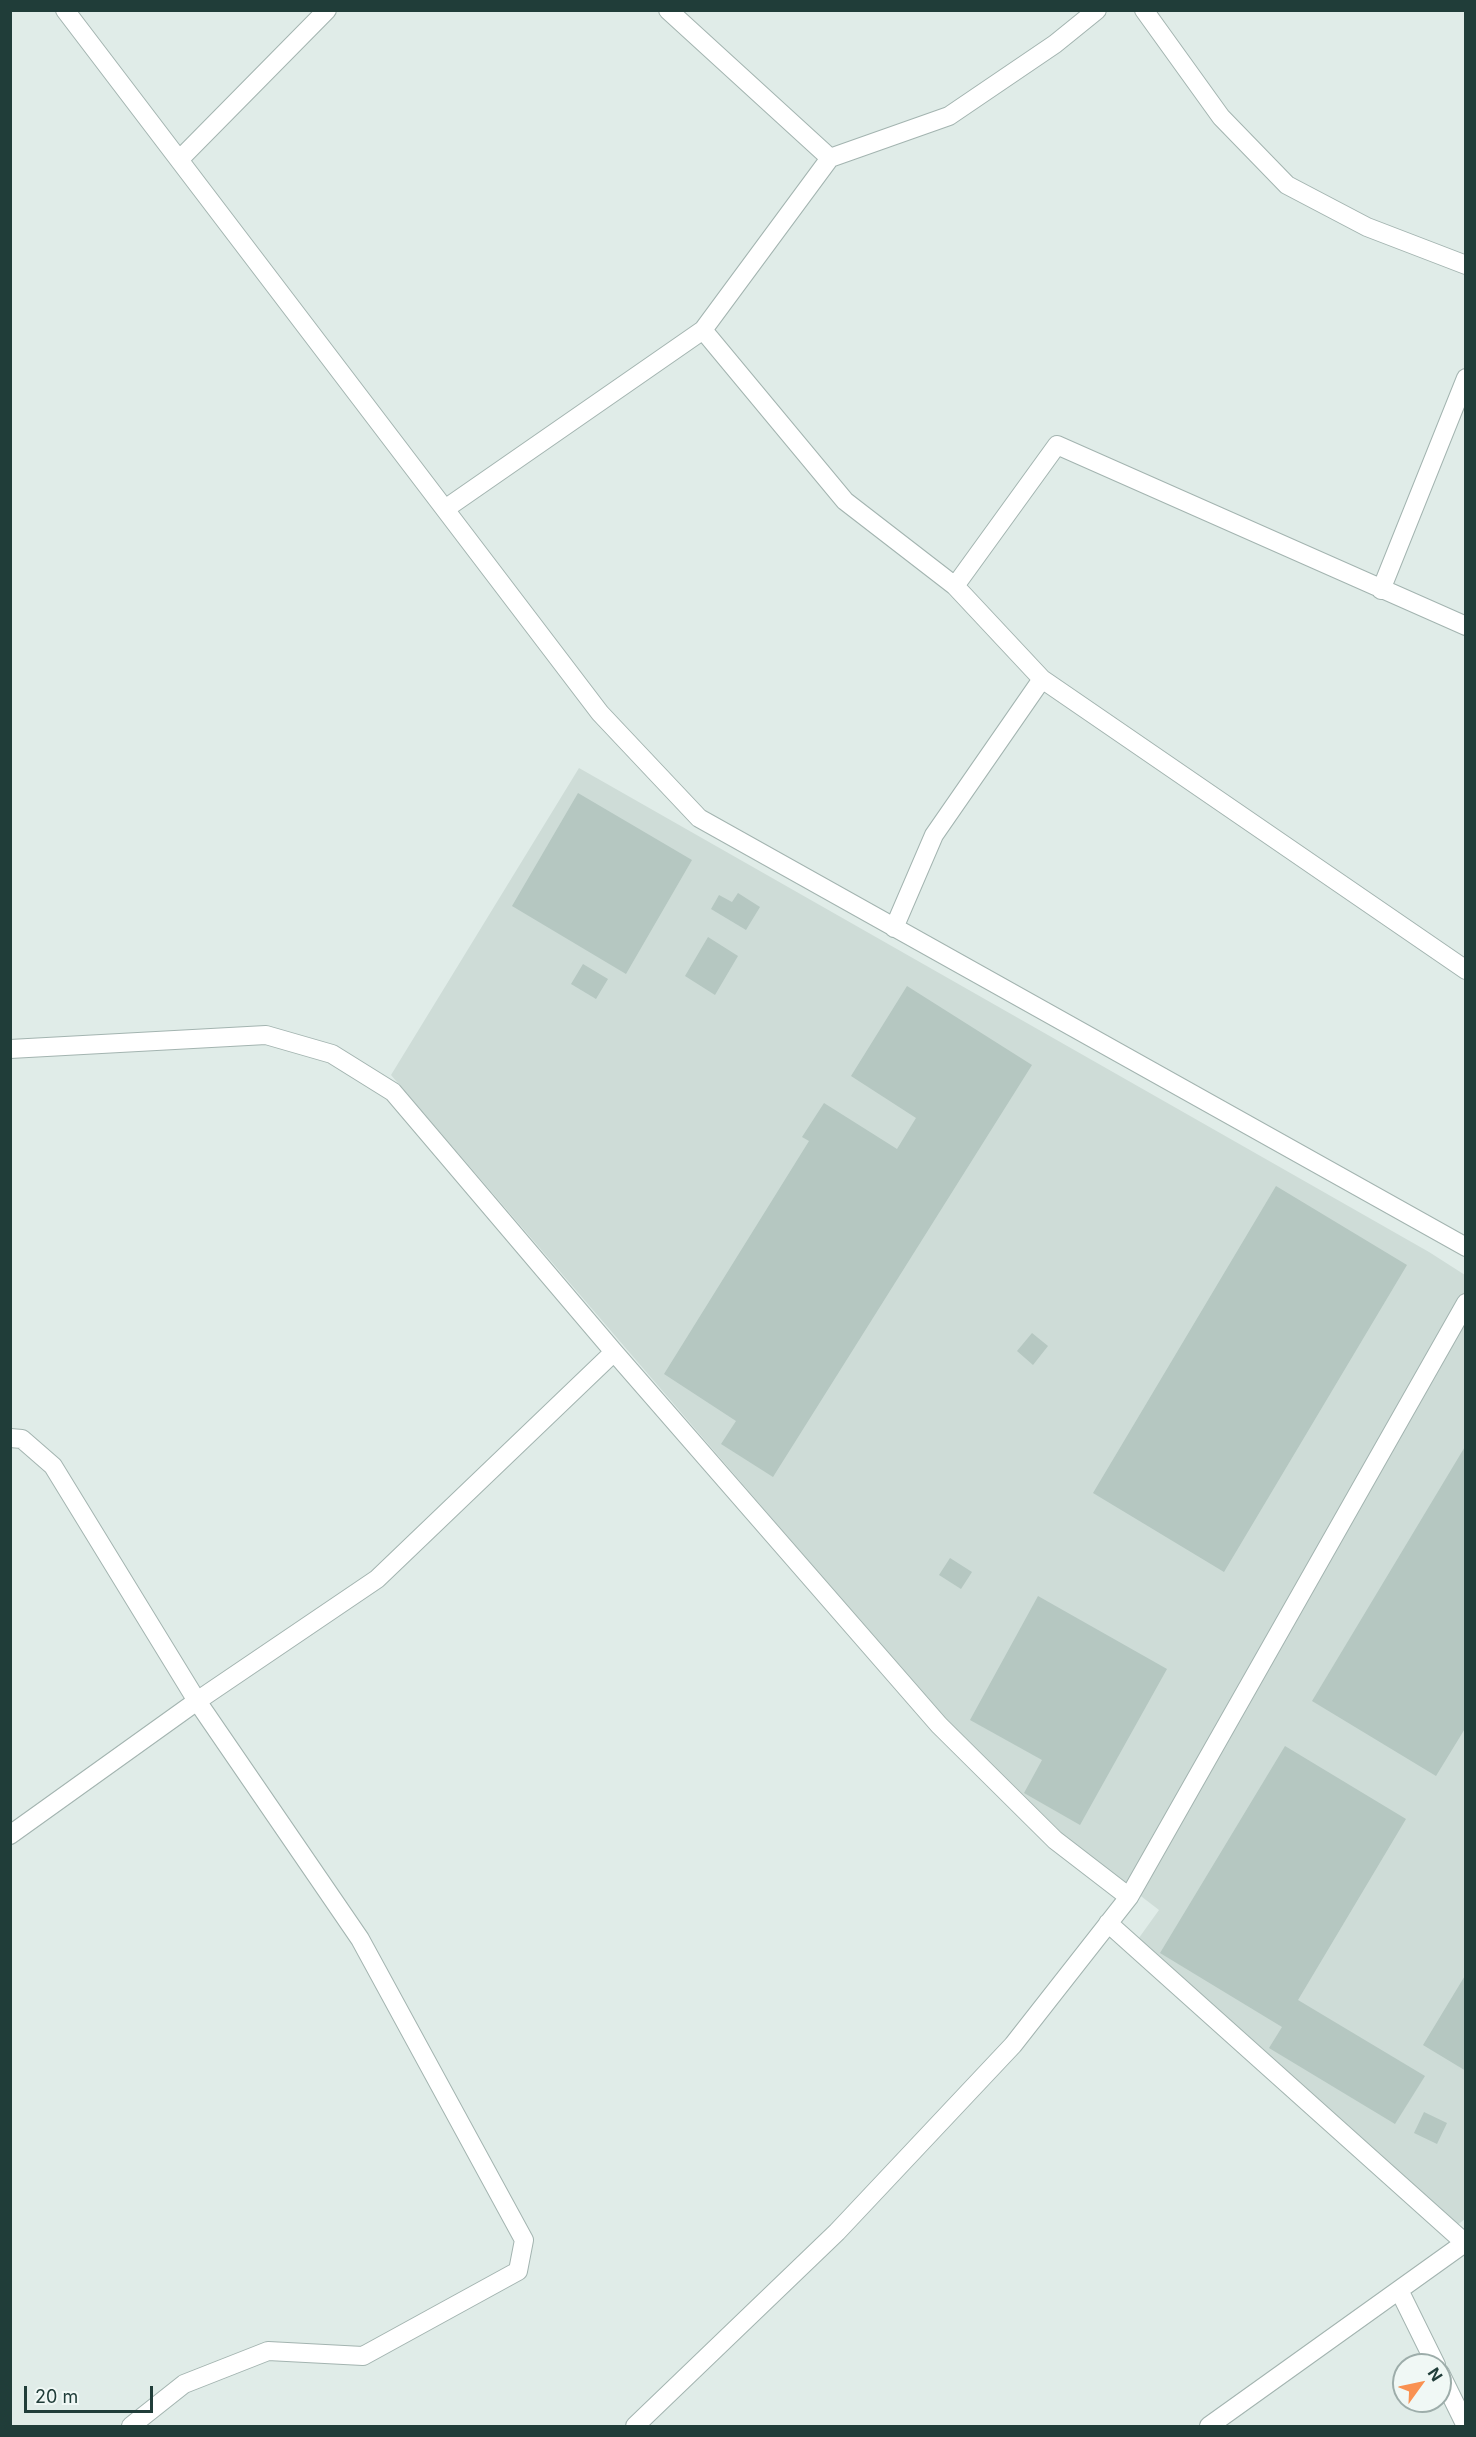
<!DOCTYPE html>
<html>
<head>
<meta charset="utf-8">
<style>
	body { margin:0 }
	#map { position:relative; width:1476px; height:2437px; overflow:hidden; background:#e0ece8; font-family:Inter,sans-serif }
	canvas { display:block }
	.frame { position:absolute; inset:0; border:12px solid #203d39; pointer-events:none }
	.north { position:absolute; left:1392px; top:2353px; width:60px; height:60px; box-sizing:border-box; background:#f0f8f5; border:2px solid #9dadaa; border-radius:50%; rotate:57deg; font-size:16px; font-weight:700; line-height:24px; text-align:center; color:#203d39 }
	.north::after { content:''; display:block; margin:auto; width:21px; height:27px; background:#f99151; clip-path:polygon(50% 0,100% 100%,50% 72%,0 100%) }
	.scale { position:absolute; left:24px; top:2386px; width:129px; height:27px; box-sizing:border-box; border:3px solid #203d39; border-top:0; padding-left:8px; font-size:18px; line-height:21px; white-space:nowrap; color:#203d39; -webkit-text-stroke:4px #f0f8f5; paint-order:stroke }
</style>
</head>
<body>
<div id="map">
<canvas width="1476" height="2437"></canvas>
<div class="frame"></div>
<div class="north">N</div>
<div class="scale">20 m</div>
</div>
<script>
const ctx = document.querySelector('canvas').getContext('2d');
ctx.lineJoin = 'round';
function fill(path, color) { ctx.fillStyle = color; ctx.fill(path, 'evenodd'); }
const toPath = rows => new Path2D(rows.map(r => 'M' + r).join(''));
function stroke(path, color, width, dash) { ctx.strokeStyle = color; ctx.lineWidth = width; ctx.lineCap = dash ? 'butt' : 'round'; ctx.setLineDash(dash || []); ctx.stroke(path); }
fill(toPath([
	[579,768,1429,1252,1465,1275,1465,2219,1456,2226,1136,1942,1159,1910,1060,1834,947,1722,391,1075]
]), '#cedcd7');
fill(toPath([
	[578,793,692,860,626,974,512,906],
	[738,893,760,907,746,930,711,909,719,895,732,902],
	[708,937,738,956,715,995,685,976],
	[583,964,608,979,596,999,571,984],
	[907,986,1032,1065,773,1477,721,1444,736,1421,664,1374,809,1141,802,1137,824,1103,897,1149,916,1118,851,1076],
	[1276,1186,1407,1265,1224,1572,1093,1493],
	[1032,1333,1048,1346,1033,1365,1017,1351],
	[1466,1445,1466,1727,1436,1776,1312,1701],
	[950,1558,972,1572,961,1589,939,1575],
	[1038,1596,1167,1669,1080,1825,1024,1793,1042,1760,970,1720],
	[1285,1746,1406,1819,1298,2000,1425,2076,1395,2124,1269,2048,1282,2027,1160,1953],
	[1466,1974,1466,2071,1423,2045],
	[1424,2112,1447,2123,1437,2144,1414,2133]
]), '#b5c7c1');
const minor = toPath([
	[65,10,600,713,699,818,1466,1247],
	[668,10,830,158],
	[1144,10,1221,117,1287,185,1367,227,1466,265],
	[179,160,327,10],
	[703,330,845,501,955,586,1057,445,1466,626],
	[445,509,703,330,830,158,949,116,1055,44,1097,10],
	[955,586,1042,679,1466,970],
	[1381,590,1466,378],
	[894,928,934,835,1042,679],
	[10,1049,266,1035,332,1054,393,1092,614,1352,939,1725,1055,1840,1129,1897],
	[10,1438,22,1439,53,1466,197,1701,360,1939,524,2240,518,2271,363,2356,268,2351,184,2384,131,2426],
	[10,1835,197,1701,377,1579,614,1352],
	[1108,1923,1465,2243],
	[1399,2290,1436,2365],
	[1440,2373,1466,2426],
	[635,2426,837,2232,1013,2045,1129,1897,1466,1303],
	[1209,2426,1466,2242]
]);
stroke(minor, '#a3b4b0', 20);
stroke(minor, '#fff', 18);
</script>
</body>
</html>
